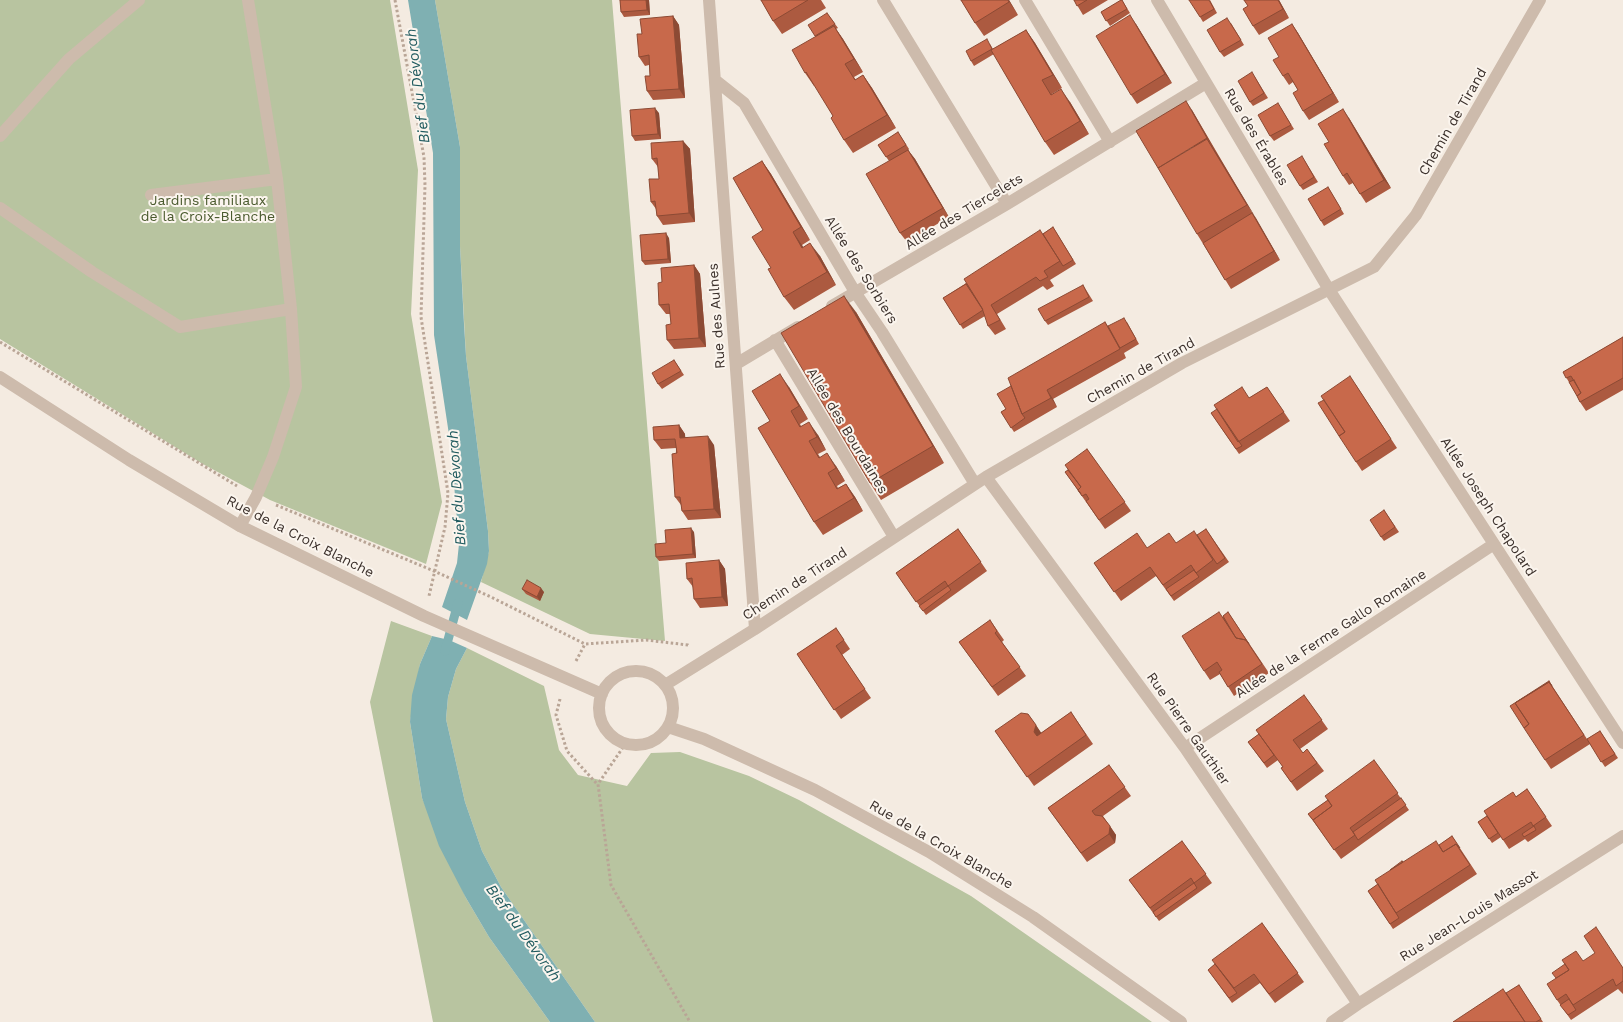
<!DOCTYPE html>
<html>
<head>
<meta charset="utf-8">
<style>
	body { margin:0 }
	canvas { display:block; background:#f4ebe1 }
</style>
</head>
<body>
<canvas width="1623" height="1022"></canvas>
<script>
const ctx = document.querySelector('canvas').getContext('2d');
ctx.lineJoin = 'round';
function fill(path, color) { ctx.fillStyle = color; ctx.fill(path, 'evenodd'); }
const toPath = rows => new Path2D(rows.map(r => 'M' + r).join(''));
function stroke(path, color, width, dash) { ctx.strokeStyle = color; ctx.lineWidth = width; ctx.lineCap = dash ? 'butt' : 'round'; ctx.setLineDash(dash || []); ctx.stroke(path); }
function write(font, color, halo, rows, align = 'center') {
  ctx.font = font + ' "Work Sans",sans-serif'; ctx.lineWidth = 4; ctx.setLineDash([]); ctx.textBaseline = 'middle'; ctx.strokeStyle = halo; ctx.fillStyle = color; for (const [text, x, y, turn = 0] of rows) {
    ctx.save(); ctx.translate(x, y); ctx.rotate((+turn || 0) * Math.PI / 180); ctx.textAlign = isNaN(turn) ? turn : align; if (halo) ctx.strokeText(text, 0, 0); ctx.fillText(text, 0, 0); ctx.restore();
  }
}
fill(toPath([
	[0,0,390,0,418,170,411,314,442,502,426,564,270,500,201,463,0,339],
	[435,0,612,0,665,641,590,634,481,582,489,551,488,531,466,356,460,246,460,147],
	[391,621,432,636,420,664,410,722,422,798,466,898,489,937,550,1022,433,1022,370,702],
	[467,648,544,686,559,750,578,775,627,786,651,753,680,752,749,776,799,800,971,896,1152,1022,595,1022,501,887,482,851,465,802,446,719,448,697,456,669]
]), '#b8c4a0');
fill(toPath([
	[408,0,435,0,460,147,460,246,464,324,466,356,488,531,489,551,487,564,467,620,442,607,457,563,459,544,451,448,434,335,433,153],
	[432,636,449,640,467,648,456,669,448,697,446,719,465,802,482,851,501,887,595,1022,550,1022,489,937,466,898,439,846,422,798,410,722,412,695,420,664]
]), '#7fb0b2');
stroke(toPath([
	[445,651,458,603]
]), '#7fb0b2', 9);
stroke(toPath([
	[395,0,424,157,425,185,421,317,448,493,445,527,429,596],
	[0,342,237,486],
	[276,505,434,571,491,597,585,644,646,640,688,645,689,646],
	[576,661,585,644],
	[560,699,556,715,567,751,597,784],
	[626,743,598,784,611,885,690,1022]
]), '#b9a596', 3, [2.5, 2.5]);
stroke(toPath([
	[0,136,69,59,139,0],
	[151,195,277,179],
	[0,208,92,272,180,327,291,309],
	[240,526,256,497,273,457,296,387,291,309,277,179,248,0]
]), '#cdbbac', 12);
stroke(toPath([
	[709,0,755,629],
	[883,0,1007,204],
	[1025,0,1110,142],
	[1157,0,1328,288,1623,743],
	[715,80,744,103,855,292,882,332,975,484],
	[832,306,1007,204,1206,83],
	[775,340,894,537],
	[736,364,798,327],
	[0,377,129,460,240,526,424,616,602,694],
	[986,477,1185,748,1358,1004],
	'599 708a37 37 0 1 1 74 0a37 37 0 1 1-74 0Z',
	[665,685,755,629,986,477,1182,363,1374,267,1416,215,1540,0],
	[668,727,704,739,815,790,929,852,1033,917,1181,1022],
	[1185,748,1494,544],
	[1332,1022,1358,1004,1623,836]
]), '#cdbbac', 12);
fill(toPath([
	[620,0,649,0,650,15,624,17,621,12],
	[761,0,821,0,826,8,782,34,773,21],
	[961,0,1009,0,1018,15,984,36,975,23],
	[1074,0,1108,0,1083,15],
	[1122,0,1130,13,1110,26,1101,12],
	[1210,0,1217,13,1203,22,1200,17],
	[1244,0,1279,0,1289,18,1259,35,1253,26,1248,6],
	[827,13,838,28,836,29,843,39,863,72,854,77,856,80,863,75,872,88,896,128,853,153,844,140,833,116,815,85,814,86,805,73,815,37],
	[673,16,679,25,685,98,653,100,647,91,650,76,649,65,645,66,639,57,642,34],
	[1231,23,1244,45,1224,57,1220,52],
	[1136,24,1172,83,1137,104,1131,95],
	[1292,24,1298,33,1339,102,1309,120,1303,111,1298,90,1293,82,1289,85,1283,76,1279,57],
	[1026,30,1035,43,1062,88,1052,94,1070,102,1089,134,1054,155,1045,142,994,54,974,66,971,61,990,44,993,49],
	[1255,77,1268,98,1253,106,1250,102],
	[1281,108,1294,129,1274,141,1270,136],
	[1192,110,1280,260,1231,289,1197,234],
	[659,113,661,139,635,141,632,136],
	[1349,118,1391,188,1366,203,1353,183,1349,185,1343,176,1329,142],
	[898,132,909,149,908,150,915,159,949,217,907,242,900,233,889,161,878,145],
	[683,141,690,149,695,222,663,225,657,216,656,209,651,202,659,179,658,167,652,159],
	[762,161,771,174,810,240,802,245,803,248,820,256,836,285,794,310,784,297,771,268,763,230],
	[1305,161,1318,182,1303,190,1300,186],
	[1328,187,1344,214,1324,226,1321,221],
	[1053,227,1076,264,1050,280,1054,286,1047,290,1043,286,997,314,1006,329,995,335,988,326,985,316,963,329,943,298],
	[669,238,671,263,645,265,642,261],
	[694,265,700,274,706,347,674,349,667,340,671,324,670,314,666,314,659,305,662,282],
	[1083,285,1093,301,1048,325,1045,321],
	[856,312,944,463,881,500,870,483],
	[1105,322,1108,326,1127,322,1139,344,1124,353,1126,358,1053,399,1057,407,1014,432,1001,412,1006,409,1011,386],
	[1623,337,1623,390,1586,411,1580,402,1577,396,1563,372],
	[674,360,684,375,662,389,658,384],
	[1356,385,1397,448,1362,471,1356,462],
	[789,387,808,419,800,424,801,426,818,435,826,450,818,454,820,457,836,466,845,481,837,486,838,488,846,484,855,497,863,511,823,535,814,522,770,421],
	[1267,387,1290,421,1239,454,1211,413,1249,398],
	[679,425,685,434,685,437,714,445,721,518,688,520,682,511,681,505,675,497,676,448,661,449,654,440],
	[1087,449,1131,511,1105,529,1065,472,1068,470],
	[1384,510,1399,532,1384,541,1381,537],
	[958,529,987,571,926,615,896,573],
	[1206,529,1229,562,1174,601,1156,576,1121,601,1094,563,1147,548,1176,543,1197,535],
	[694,532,696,558,659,561,656,557,666,543],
	[719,560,725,569,728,606,700,608,694,599,693,587,687,579],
	[522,589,544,592,540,601,526,594],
	[1228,612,1269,673,1234,696,1220,674,1210,680,1204,671,1223,616],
	[990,620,1004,640,1002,642,1026,676,998,696,959,642],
	[836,628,850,649,842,655,871,698,841,719,797,654],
	[1549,681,1587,739,1600,731,1618,758,1605,767,1590,744,1551,769,1545,760],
	[1304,695,1328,729,1300,749,1303,753,1307,749,1324,771,1297,791,1281,768,1283,767,1278,760,1267,768,1248,742,1259,734],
	[1071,712,1093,744,1034,786,995,731,1028,714,1041,733],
	[1374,760,1409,810,1341,859,1308,814,1328,800],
	[1109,765,1131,796,1103,816,1116,835,1115,843,1087,862,1048,808],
	[1527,789,1552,826,1528,842,1525,839,1509,849,1501,837,1492,843,1478,822],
	[1452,836,1477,874,1393,929,1368,891,1378,884,1403,862,1439,845],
	[1182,841,1212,883,1159,921,1129,880],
	[1262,923,1304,982,1275,1003,1260,983,1232,1003,1208,970],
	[1583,961,1623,967,1623,994,1618,989,1571,1020,1557,1000],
	[1519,985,1543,1022,1453,1022,1506,993]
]), '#ac5a40');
fill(toPath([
	[646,0,649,0,650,15,647,10],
	[1008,0,1009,0,1018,15],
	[1278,0,1279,0,1289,18,1283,9],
	[1130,15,1136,24,1172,83,1165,74],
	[673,16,679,25,685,98,679,89],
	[1292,24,1298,33,1339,102,1333,93],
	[834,26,843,39,863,72,854,59],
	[1026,30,1035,43,1062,88,1053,75],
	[863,75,872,88,896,128,887,115],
	[1061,89,1070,102,1089,134,1080,121],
	[1186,101,1192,110,1216,152,1207,138],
	[655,108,659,113,661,139,658,134],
	[1343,109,1349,118,1391,188,1384,180],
	[1207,139,1216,152,1256,218,1247,205],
	[683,141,690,149,695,222,689,213],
	[908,150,915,159,949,217,943,208],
	[762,161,771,174,810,240,801,227],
	[1252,213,1256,218,1280,260,1274,251],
	[793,232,802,245,811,261,802,248],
	[666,233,669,238,671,263,668,259],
	[810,243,820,256,836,285,827,272],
	[694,265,700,274,706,347,699,338],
	[844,296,856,312,944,463,933,446],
	[780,374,789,387,808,419,799,406],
	[1047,390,1053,399,1057,407,1051,398],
	[809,422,818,435,826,450,817,437],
	[679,425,685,434,686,447,680,438],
	[708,436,714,445,721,518,714,509],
	[827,453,836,466,845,481,836,468],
	[846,484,855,497,863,511,854,498],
	[691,528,694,532,696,558,693,554],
	[719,560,725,569,728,606,722,597],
	[541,588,544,592,540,601,537,597],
	[1036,725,1042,734,1040,741,1034,732],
	[1110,826,1116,835,1115,843,1109,834]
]), '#8c4a34');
const building = toPath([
	[620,0,646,0,647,10,621,12,620,0],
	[761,0,808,0,773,21,761,0],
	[961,0,1008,0,1009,2,975,23,961,0],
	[1074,0,1087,0,1077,6,1074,0],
	[1121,0,1122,0,1127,9,1106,21,1101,12,1121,0],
	[1189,0,1209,0,1214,9,1200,17,1189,0],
	[1244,0,1278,0,1283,9,1253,26,1243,9,1248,6,1244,0],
	[827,13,835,24,815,36,808,25,827,13],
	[1130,15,1165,74,1131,95,1096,36,1130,15],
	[673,16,679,89,647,91,645,76,650,76,649,55,639,57,637,34,642,34,640,19,673,16],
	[1227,18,1241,40,1220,52,1207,30,1227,18],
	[1292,24,1333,93,1303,111,1293,93,1298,90,1288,73,1283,76,1273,60,1279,57,1268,38,1292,24],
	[834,26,854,59,845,64,855,80,863,75,887,115,844,140,831,118,833,116,806,72,805,73,792,50,834,26],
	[1026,30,1053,75,1042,80,1051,95,1061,89,1080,121,1045,142,991,50,1026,30],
	[987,39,992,49,971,61,966,51,987,39],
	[1252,72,1264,93,1250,102,1238,81,1252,72],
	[1186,101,1207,138,1158,168,1136,131,1186,101],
	[1278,103,1291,125,1270,136,1258,115,1278,103],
	[655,108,658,134,632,136,630,110,655,108],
	[1343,109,1384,180,1360,194,1347,173,1343,176,1324,144,1329,142,1318,124,1343,109],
	[898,132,906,145,886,157,878,145,898,132],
	[1207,139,1247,205,1197,234,1158,168,1207,139],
	[683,141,689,213,657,216,655,201,651,202,649,179,659,179,657,158,652,159,651,143,683,141],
	[908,150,943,208,900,233,866,174,908,150],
	[1302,156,1314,177,1300,186,1287,165,1302,156],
	[762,161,801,227,793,232,802,248,810,243,827,272,784,297,768,269,771,268,752,237,763,230,733,178,762,161],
	[1328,187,1341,209,1321,221,1308,199,1328,187],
	[1252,213,1274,251,1225,280,1203,243,1252,213],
	[1053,227,1073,260,1063,266,1043,234,1053,227],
	[1040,230,1060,261,1044,271,1048,277,1040,281,1036,277,991,305,1000,320,988,326,982,308,964,279,1040,230],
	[666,233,668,259,642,261,640,235,666,233],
	[694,265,699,338,667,340,666,325,671,324,669,304,659,305,658,283,662,282,661,268,694,265],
	[966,284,983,310,960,325,943,298,966,284],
	[1083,285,1089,297,1045,321,1038,309,1083,285],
	[844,296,933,446,870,483,781,333,844,296],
	[1124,318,1136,339,1120,348,1108,326,1124,318],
	[1105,322,1120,349,1047,390,1051,398,1022,414,1008,378,1105,322],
	[1623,337,1623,378,1580,402,1577,396,1581,393,1571,376,1566,378,1563,372,1623,337],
	[674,360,681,371,658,384,652,373,674,360],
	[780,374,799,406,791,411,800,427,809,422,817,437,809,441,819,458,827,453,836,468,828,473,837,489,846,484,854,498,814,522,758,428,770,421,752,391,780,374],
	[1350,376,1391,439,1356,462,1339,436,1345,432,1321,396,1350,376],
	[1574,380,1581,393,1577,396,1569,382,1574,380],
	[1011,386,1022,414,1025,418,1011,428,1001,412,1006,409,997,394,1011,386],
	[1242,387,1249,398,1267,387,1284,412,1238,442,1214,405,1242,387],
	[1324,400,1345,432,1339,436,1318,403,1324,400],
	[1217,409,1242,446,1236,449,1211,413,1217,409],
	[679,425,680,438,708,436,714,509,682,511,680,497,675,497,672,454,677,453,675,439,654,440,653,427,679,425],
	[1087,449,1125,502,1099,520,1086,501,1089,499,1086,494,1082,496,1078,490,1081,487,1065,465,1087,449],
	[1068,470,1081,487,1078,490,1081,494,1065,472,1068,470],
	[1384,510,1395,527,1381,537,1370,520,1384,510],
	[691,528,693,554,656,557,655,544,666,543,665,530,691,528],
	[958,529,981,562,948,586,945,581,916,602,896,573,958,529],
	[1206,529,1225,558,1217,564,1197,535,1206,529],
	[1194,531,1213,560,1196,573,1191,565,1163,585,1150,567,1114,592,1094,563,1137,533,1147,548,1169,533,1176,543,1194,531],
	[719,560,722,597,694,599,692,578,687,579,686,563,719,560],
	[1194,570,1199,577,1171,596,1166,589,1194,570],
	[527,580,541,588,537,597,522,589,527,580],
	[948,586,951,590,923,611,919,606,948,586],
	[1219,612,1236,638,1246,640,1262,664,1228,687,1219,672,1222,670,1217,662,1204,671,1182,636,1219,612],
	[1228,612,1249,644,1246,640,1236,638,1223,616,1228,612],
	[990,620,997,631,995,633,1020,667,992,687,959,642,990,620],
	[836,628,844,640,836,646,865,689,834,710,797,654,836,628],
	[1549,681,1552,686,1549,682,1515,703,1529,724,1524,728,1510,706,1549,681],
	[1549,682,1584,735,1545,760,1524,728,1529,724,1515,703,1549,682],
	[1304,695,1322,720,1293,740,1303,753,1307,749,1317,763,1291,782,1281,768,1283,767,1256,730,1304,695],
	[1071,712,1086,735,1027,777,995,731,1021,713,1028,714,1036,725,1034,732,1037,736,1071,712],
	[1600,731,1615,754,1601,762,1587,739,1600,731],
	[1259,734,1274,755,1264,763,1248,742,1259,734],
	[1374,760,1398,793,1350,828,1355,835,1334,850,1313,820,1332,806,1325,796,1374,760],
	[1109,765,1125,787,1092,811,1095,815,1102,816,1110,826,1109,834,1081,853,1048,808,1109,765],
	[1527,789,1546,817,1533,826,1531,822,1503,840,1484,811,1513,792,1516,797,1527,789],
	[1401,798,1406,805,1358,840,1353,832,1401,798],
	[1328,800,1332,806,1313,820,1308,814,1328,800],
	[1487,816,1498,833,1489,839,1478,822,1487,816],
	[1534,826,1536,830,1524,837,1522,834,1534,826],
	[1452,836,1460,848,1456,844,1443,852,1439,845,1452,836],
	[1182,841,1206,874,1194,883,1191,878,1150,908,1129,880,1182,841],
	[1436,841,1443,852,1456,844,1470,865,1396,913,1375,880,1436,841],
	[1402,861,1403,862,1390,870,1402,861],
	[1194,883,1197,888,1156,917,1153,912,1194,883],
	[1378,884,1399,918,1390,924,1368,891,1378,884],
	[1262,923,1298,973,1269,994,1254,974,1234,988,1212,960,1262,923],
	[1596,927,1623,968,1623,981,1616,986,1613,979,1573,1005,1566,994,1557,1000,1547,984,1569,970,1562,960,1576,951,1583,961,1595,953,1584,936,1596,927],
	[1215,964,1237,993,1229,998,1208,970,1215,964],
	[1565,964,1569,970,1556,978,1552,973,1565,964],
	[1519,985,1541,1019,1536,1022,1525,1022,1506,993,1519,985],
	[1503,989,1525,1022,1453,1022,1503,989],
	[1569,999,1576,1010,1568,1015,1560,1005,1569,999]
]);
fill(building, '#c8694b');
stroke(building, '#8c4a34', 1);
write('14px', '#3b302b', '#fbf5ee', [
	["Chemin de Tirand",1453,122,-60],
	["Rue des Érables",1256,137,59],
	["Allée des Tiercelets",964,212,-31],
	["Allée des Sorbiers",861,270,58],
	["Rue des Aulnes",717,316,-94],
	["Chemin de Tirand",1141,371,-29],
	["Allée des Bourdaines",847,431,59],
	["Allée Joseph Chapolard",1488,507,57],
	["Rue de la Croix Blanche",300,537,27],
	["Chemin de Tirand",795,584,-33],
	["Allée de la Ferme Gallo Romaine",1331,634,-33],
	["Rue Pierre Gauthier",1188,729,55],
	["Rue de la Croix Blanche",941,845,30],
	["Rue Jean-Louis Massot",1469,916,-32]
]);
write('14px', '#4a5a2e', '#fbf5ee', [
	["Jardins familiaux",208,201],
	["de la Croix-Blanche",208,217]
]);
write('italic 15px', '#1f5a5e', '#fbf5ee', [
	["Bief du Dévorah",418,86,-97],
	["Bief du Dévorah",457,488,-94],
	["Bief du Dévorah",523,933,54]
]);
</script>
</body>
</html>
